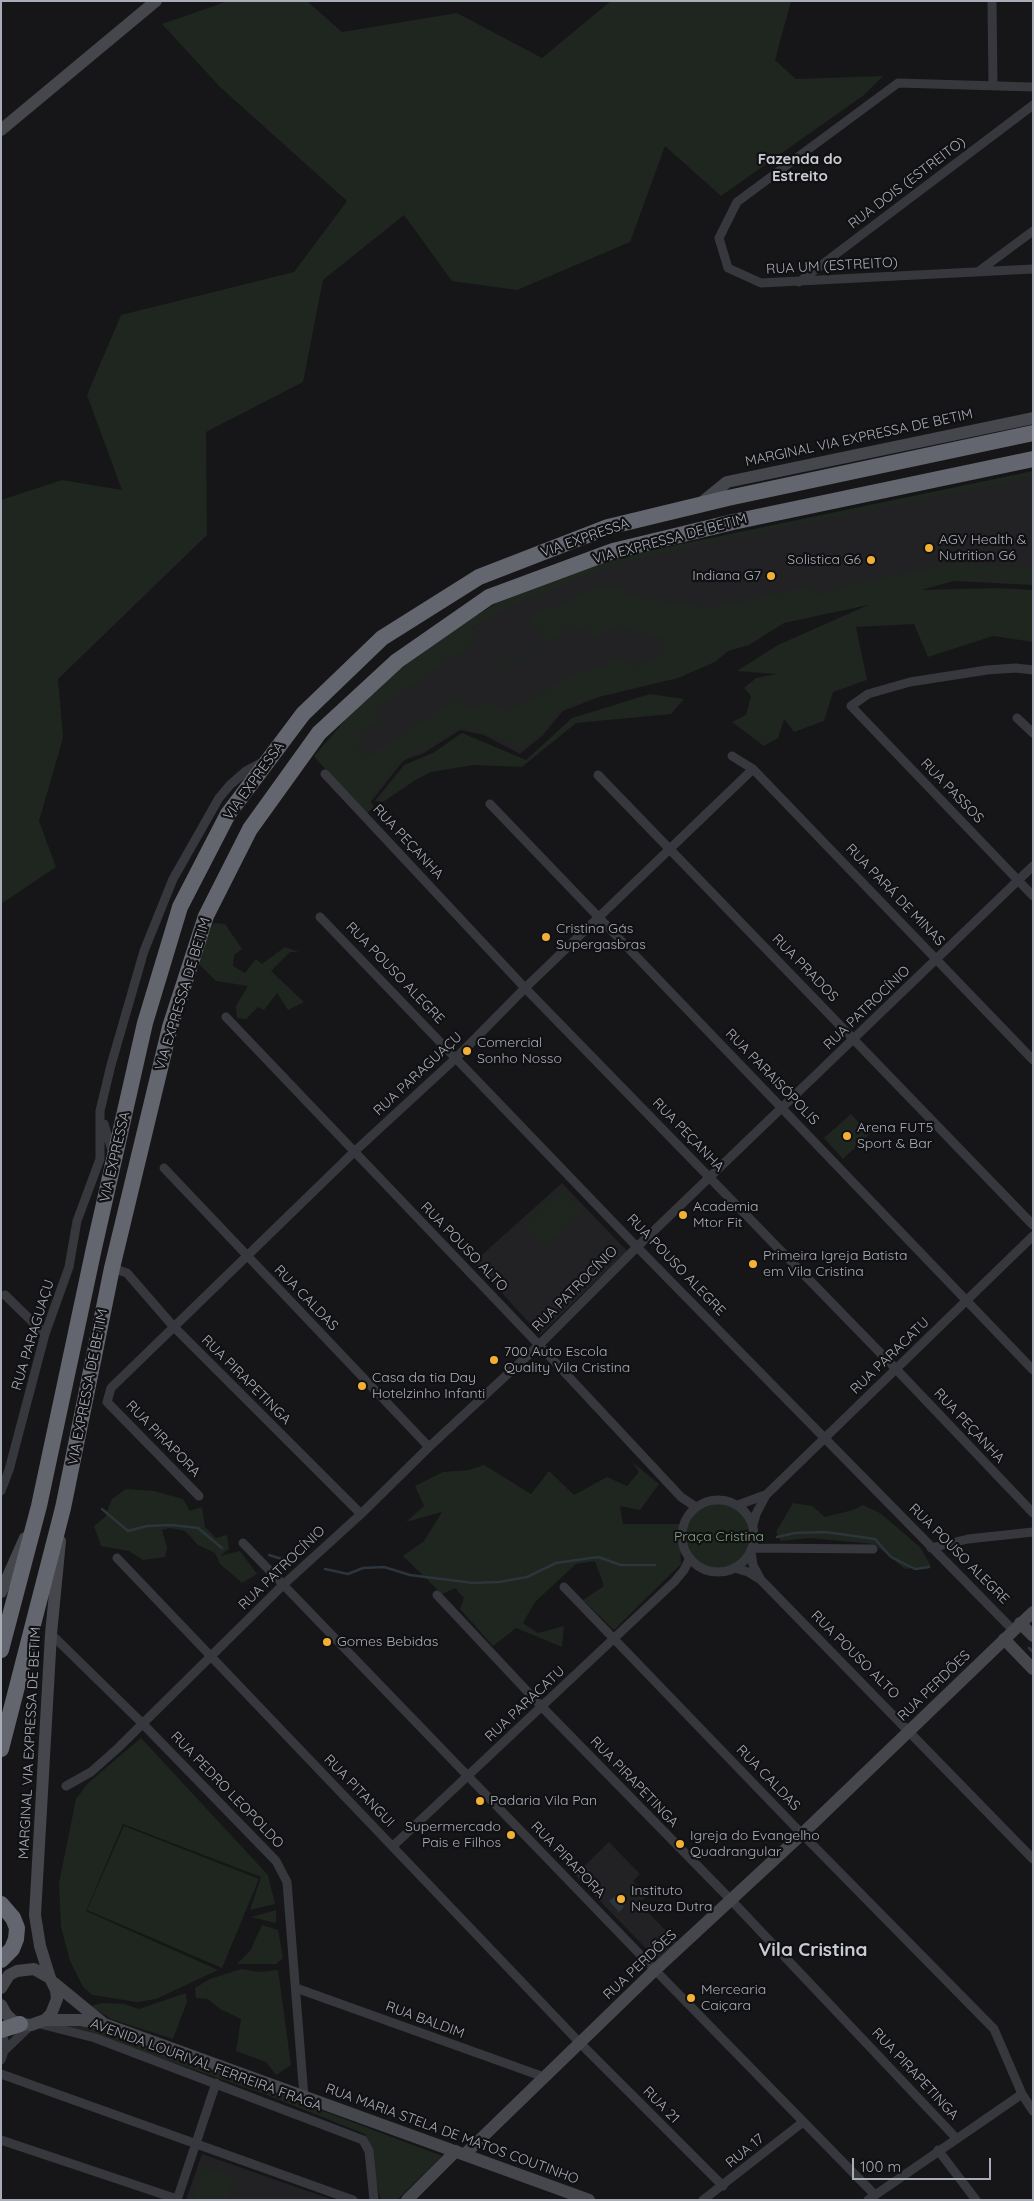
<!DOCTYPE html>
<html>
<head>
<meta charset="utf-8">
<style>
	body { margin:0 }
	#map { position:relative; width:1034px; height:2201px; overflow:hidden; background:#161618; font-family:Quicksand,sans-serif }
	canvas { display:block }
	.frame { position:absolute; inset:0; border:2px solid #a8adb8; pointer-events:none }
	.scale { position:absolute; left:852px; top:2158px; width:139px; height:22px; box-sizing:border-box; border:2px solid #a8adb8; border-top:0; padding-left:6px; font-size:15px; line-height:18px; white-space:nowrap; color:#a8adb8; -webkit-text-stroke:4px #111113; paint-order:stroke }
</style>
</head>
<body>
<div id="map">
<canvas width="1034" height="2201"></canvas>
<div class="frame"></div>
<div class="scale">100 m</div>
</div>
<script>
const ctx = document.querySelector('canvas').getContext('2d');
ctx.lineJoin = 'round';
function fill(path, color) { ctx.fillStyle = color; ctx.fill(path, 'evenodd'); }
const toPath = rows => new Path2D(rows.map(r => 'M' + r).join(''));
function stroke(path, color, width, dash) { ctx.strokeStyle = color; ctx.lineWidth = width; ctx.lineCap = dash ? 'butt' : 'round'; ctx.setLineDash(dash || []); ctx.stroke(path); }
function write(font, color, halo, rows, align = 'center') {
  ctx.font = font + ' Quicksand,sans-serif'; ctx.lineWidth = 4.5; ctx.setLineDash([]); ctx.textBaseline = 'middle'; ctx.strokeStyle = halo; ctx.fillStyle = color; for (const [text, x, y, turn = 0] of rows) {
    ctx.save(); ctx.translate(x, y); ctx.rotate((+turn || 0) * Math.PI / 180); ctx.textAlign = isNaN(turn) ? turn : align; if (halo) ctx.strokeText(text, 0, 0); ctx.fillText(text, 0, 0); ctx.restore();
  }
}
fill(toPath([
	[1033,473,1033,572,986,569,805,601,690,662,563,711,543,735,520,754,484,735,460,730,424,753,404,760,365,809,316,759,354,712,501,608,617,561],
	[562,1183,627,1251,540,1335,474,1262],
	[609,1842,640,1874,633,1881,647,1896,639,1903,677,1942,657,1960,575,1875],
	[202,2154,333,2200,186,2200]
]), '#222225');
fill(toPath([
	[228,1,307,1,342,32,457,13,542,58,611,1,791,1,775,60,796,79,883,76,864,95,721,196,665,146,630,242,517,290,452,281,404,215,323,280,303,382,206,432,207,535,58,679,63,738,39,821,56,867,1,904,1,500,62,480,122,490,87,395,121,315,294,272,347,201,220,87,162,24],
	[1033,471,1033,477,750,534,618,563,508,607,471,629,474,643,375,710,382,721,360,733,363,741,357,745,367,757,459,697,465,708,473,704,475,709,492,699,497,708,507,712,571,676,590,669,608,667,610,661,618,657,633,666,650,660,662,652,664,639,622,629,615,635,611,627,595,640,587,627,576,632,574,625,500,672,497,669,545,641,530,616,605,585,628,589,627,595,711,608,811,586,814,594,842,589,842,586,928,569,972,558,974,564,1033,568,1033,585,954,581,921,590,997,588,1033,590,1033,642,993,636,928,657,914,624,856,627,867,680,833,692,824,721,794,732,784,719,778,738,764,746,732,722,746,715,751,696,744,688,756,678,776,674,737,671,778,645,868,605,784,623,749,645,728,651,715,662,678,678,582,701,557,713,543,731,521,750,497,737,461,728,395,766,370,800,374,807,365,815,314,756,374,687,454,630,506,597,624,556],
	[650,694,684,699,671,714,576,723,522,767,473,765,431,772,417,779,383,802,375,801,404,765,433,753,462,733,526,760,572,718],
	[214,923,225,924,242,949,234,955,233,966,245,973,256,959,262,964,285,947,299,952,290,952,271,971,304,1002,288,1010,277,993,264,1010,258,1007,246,1019,237,1018,236,1006,248,986,216,981,198,963,201,948],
	[851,1114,870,1134,843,1159,824,1138],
	[562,1190,582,1212,544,1247,524,1224],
	[632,1462,659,1484,640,1510,620,1506,623,1524,679,1524,681,1564,614,1630,583,1600,604,1586,595,1561,576,1564,535,1602,523,1623,538,1633,564,1626,562,1647,516,1628,493,1646,460,1609,464,1598,455,1588,442,1594,403,1556,424,1541,442,1512,406,1522,424,1506,415,1486,443,1472,469,1470,484,1465,531,1494,549,1471,574,1495,607,1477,627,1486,639,1472],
	[126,1489,154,1491,183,1499,190,1511,202,1507,205,1527,216,1538,227,1535,229,1549,220,1556,240,1551,257,1574,242,1583,220,1564,215,1553,198,1545,185,1531,170,1528,162,1530,167,1548,165,1557,143,1560,129,1551,101,1546,94,1526,105,1517,112,1499],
	[793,1503,812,1506,825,1517,853,1510,863,1505,880,1513,920,1547,931,1566,905,1569,874,1544,809,1538,781,1541,776,1532],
	'686 1537a33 33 0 1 1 66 0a33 33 0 1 1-66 0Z',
	[141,1738,268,1875,275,1904,250,1910,261,1877,123,1824,86,1911,218,1970,156,1999,137,2002,92,1995,83,1987,70,1961,61,1927,59,1883,76,1799,88,1783],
	[124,1826,259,1879,222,1968,87,1910],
	[276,1910,276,1923,251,1917],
	[262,1925,278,1930,283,1958,276,1964,237,1964,250,1951],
	[241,1969,259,1972,278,1970,291,2065,276,2075,266,2062,236,2051,241,2019,220,2009,208,1999,196,1998,195,1988,210,1979],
	[186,1993,187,2002,173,2039,111,2019,90,2006,103,2003,124,2004,139,2009],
	[53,2024,98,2028,122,2035,442,2156,397,2200,383,2200,380,2198,365,2134,267,2095,94,2035],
	[202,2167,234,2176,227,2200,193,2200]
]), '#1e261f');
fill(toPath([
	[615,1896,624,1907,619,1912,609,1901]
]), '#2c353c');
stroke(toPath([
	[102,1509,128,1531,147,1526,172,1525,198,1528,222,1548],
	[777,1537,795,1533,826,1532,875,1539,891,1557,915,1569,929,1567],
	[269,1555,295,1563],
	[325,1569,348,1574,363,1568,384,1567,410,1575,473,1583,499,1582,527,1577,556,1563,598,1557,621,1565,655,1565],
	[1029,1648,1033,1652]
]), '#2c353c', 2.5);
stroke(toPath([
	[992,1,993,85],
	[1033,87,898,83,737,202,719,238,728,268,761,283,1033,269],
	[979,271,1033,231],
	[799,282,1033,105],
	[1033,670,1016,668,987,670,910,682,868,694,851,706,1033,896],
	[1017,718,1033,733],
	[732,756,753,769,1033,1060],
	[325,774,525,988,895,1368,1033,1513],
	[598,775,1033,1225],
	[490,804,1033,1370],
	[320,917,637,1247,1013,1630],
	[226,1017,539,1345,681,1497,696,1507],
	[104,1124,113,1154],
	[164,1168,429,1447],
	[112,1268,127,1273,173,1326,361,1514],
	[5,1295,45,1334],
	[1,1491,9,1470,45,1334,69,1267,77,1221,100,1159,100,1111,111,1065,144,951,173,879,219,798,230,785,246,771,261,763],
	[199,1496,107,1402,111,1388,354,1152,456,1058,525,988,753,769],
	'682 1536a36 36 0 1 1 72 0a36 36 0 1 1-72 0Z',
	[738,1505,765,1495],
	[753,1525,756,1514,766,1495,1033,1236],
	[243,1543,655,1970,875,2195],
	[753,1548,873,1549],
	[931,1548,968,1539,1033,1532],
	[751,1552,753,1565,761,1580],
	[117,1558,580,2043,723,2186],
	[735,1568,748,1572,761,1580,1033,1859],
	[564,1587,802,1834,994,2029,1022,2094,1033,2111],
	[437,1595,541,1706,731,1900,957,2139],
	[51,1634,142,1723,276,1861,287,1882,304,2097],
	[66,1786,91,1772,118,1748,283,1585,361,1514,429,1447,539,1345,637,1247,1033,866],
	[393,1846,675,1581,684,1570,690,1558],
	[296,1988,544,2077],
	[40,2024,95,2038,363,2140,369,2151,374,2200],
	[1,2037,4,2040,4,2051,1,2060],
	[4,2051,31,2025],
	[1,2074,353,2200],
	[1,2140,177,2199],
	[938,2150,976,2200],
	[177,2200,216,2083],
	[703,2200,803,2122],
	[868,2200,1022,2094]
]), '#37383d', 9);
stroke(toPath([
	[1,130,156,1],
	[700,504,727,482,1033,418],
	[1,1592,25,1538],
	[1020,1623,1033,1636],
	[1004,1639,1033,1669],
	[50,1978,40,1946,35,1915,51,1634,60,1541],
	[54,1983,104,2024],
	[1,1988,9,1975,17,1971,34,1969,50,1978,56,1990,57,1999,51,2014,45,2020,31,2025,20,2024,12,2020,6,2014,1,2005],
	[45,2020,80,2020,104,2024,589,2200],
	[465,2154,655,1970,802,1834,1033,1612],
	[407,2200,456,2151]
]), '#45474d', 12);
stroke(toPath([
	[1,1650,39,1506,94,1248,145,1023,180,907,228,814,303,714,382,638,479,577,608,527,728,498,1033,433],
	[1,1749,63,1508,112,1268,170,1027,206,916,250,829,319,733,397,661,489,597,613,551,733,522,1033,459],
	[1,1904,13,1918,17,1928,16,1939,12,1949,1,1960],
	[1,2030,20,2024]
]), '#63666e', 16);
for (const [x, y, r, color] of [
	[929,548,5,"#f2b134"],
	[871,560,5,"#f2b134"],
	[771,576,5,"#f2b134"],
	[546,937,5,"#f2b134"],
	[467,1051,5,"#f2b134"],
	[847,1136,5,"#f2b134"],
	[683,1215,5,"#f2b134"],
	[753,1264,5,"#f2b134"],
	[494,1360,5,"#f2b134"],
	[362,1386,5,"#f2b134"],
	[327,1642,5,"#f2b134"],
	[480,1801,5,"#f2b134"],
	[511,1835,5,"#f2b134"],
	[680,1844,5,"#f2b134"],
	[621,1899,5,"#f2b134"],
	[691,1998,5,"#f2b134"]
]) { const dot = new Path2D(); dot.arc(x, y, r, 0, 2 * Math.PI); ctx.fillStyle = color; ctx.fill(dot); stroke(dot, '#111113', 2); }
write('14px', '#a8adb8', '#111113', [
	["RUA DOIS (ESTREITO)",907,183,-37],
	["RUA UM (ESTREITO)",832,266,-3],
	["MARGINAL VIA EXPRESSA DE BETIM",859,438,-12],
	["VIA EXPRESSA",585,538,-19],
	["VIA EXPRESSA DE BETIM",670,539,-15],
	["VIA EXPRESSA",254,781,-54],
	["RUA PASSOS",952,791,46],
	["RUA PEÇANHA",408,842,47],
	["RUA PARÁ DE MINAS",895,895,46],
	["RUA PRADOS",805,968,46],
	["RUA POUSO ALEGRE",395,973,46],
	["VIA EXPRESSA DE BETIM",183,994,-73],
	["RUA PATROCÍNIO",867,1008,-44],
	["RUA PARAGUAÇU",418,1074,-43],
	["RUA PARAISÓPOLIS",772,1077,46],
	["RUA PEÇANHA",688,1135,46],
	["VIA EXPRESSA",115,1157,-77],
	["RUA POUSO ALTO",464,1247,46],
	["RUA POUSO ALEGRE",676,1265,46],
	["RUA PATROCÍNIO",575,1289,-45],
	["RUA CALDAS",306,1298,46],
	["RUA PARAGUAÇU",33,1335,-73],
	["RUA PARACATU",890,1356,-44],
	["RUA PIRAPETINGA",246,1380,45],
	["VIA EXPRESSA DE BETIM",88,1387,-79],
	["RUA PEÇANHA",969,1426,47],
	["RUA PIRAPORA",163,1439,46],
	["RUA POUSO ALEGRE",959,1554,45],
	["RUA PATROCÍNIO",282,1568,-44],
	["RUA POUSO ALTO",855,1655,45],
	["RUA PERDÕES",934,1686,-44],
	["RUA PARACATU",525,1704,-43],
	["MARGINAL VIA EXPRESSA DE BETIM",30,1743,-87],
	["RUA CALDAS",768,1778,46],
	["RUA PIRAPETINGA",634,1782,46],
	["RUA PEDRO LEOPOLDO",227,1790,46],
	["RUA PITANGUI",359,1791,46],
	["RUA PIRAPORA",568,1860,46],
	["RUA PERDÕES",640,1965,-43],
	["RUA BALDIM",425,2020,20],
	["AVENIDA LOURIVAL FERREIRA FRAGA",206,2065,20],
	["RUA PIRAPETINGA",915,2074,47],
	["RUA 21",661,2105,45],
	["RUA MARIA STELA DE MATOS COUTINHO",452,2134,20],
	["RUA 17",745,2151,-39]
]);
write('14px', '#a8adb8', '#111113', [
	["AGV Health &",939,540],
	["Nutrition G6",939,556],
	["Solistica G6",861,560,"right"],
	["Indiana G7",761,576,"right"],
	["Cristina Gás",556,929],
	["Supergasbras",556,945],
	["Comercial",477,1043],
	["Sonho Nosso",477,1059],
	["Arena FUT5",857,1128],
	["Sport & Bar",857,1144],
	["Academia",693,1207],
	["Mtor Fit",693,1223],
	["Primeira Igreja Batista",763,1256],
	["em Vila Cristina",763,1272],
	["700 Auto Escola",504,1352],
	["Quality Vila Cristina",504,1368],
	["Casa da tia Day",372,1378],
	["Hotelzinho Infanti",372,1394],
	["Gomes Bebidas",337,1642],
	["Padaria Vila Pan",490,1801],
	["Supermercado",501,1827,"right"],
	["Pais e Filhos",501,1843,"right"],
	["Igreja do Evangelho",690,1836],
	["Quadrangular",690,1852],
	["Instituto",631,1891],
	["Neuza Dutra",631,1907],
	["Mercearia",701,1990],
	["Caiçara",701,2006]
], 'left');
write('14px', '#7fa381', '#111113', [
	["Praça Cristina",719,1537]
]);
write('bold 15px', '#c9ccd4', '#111113', [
	["Fazenda do",800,159],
	["Estreito",800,176]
]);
write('bold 19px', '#c9ccd4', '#111113', [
	["Vila Cristina",813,1950]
]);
</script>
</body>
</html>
